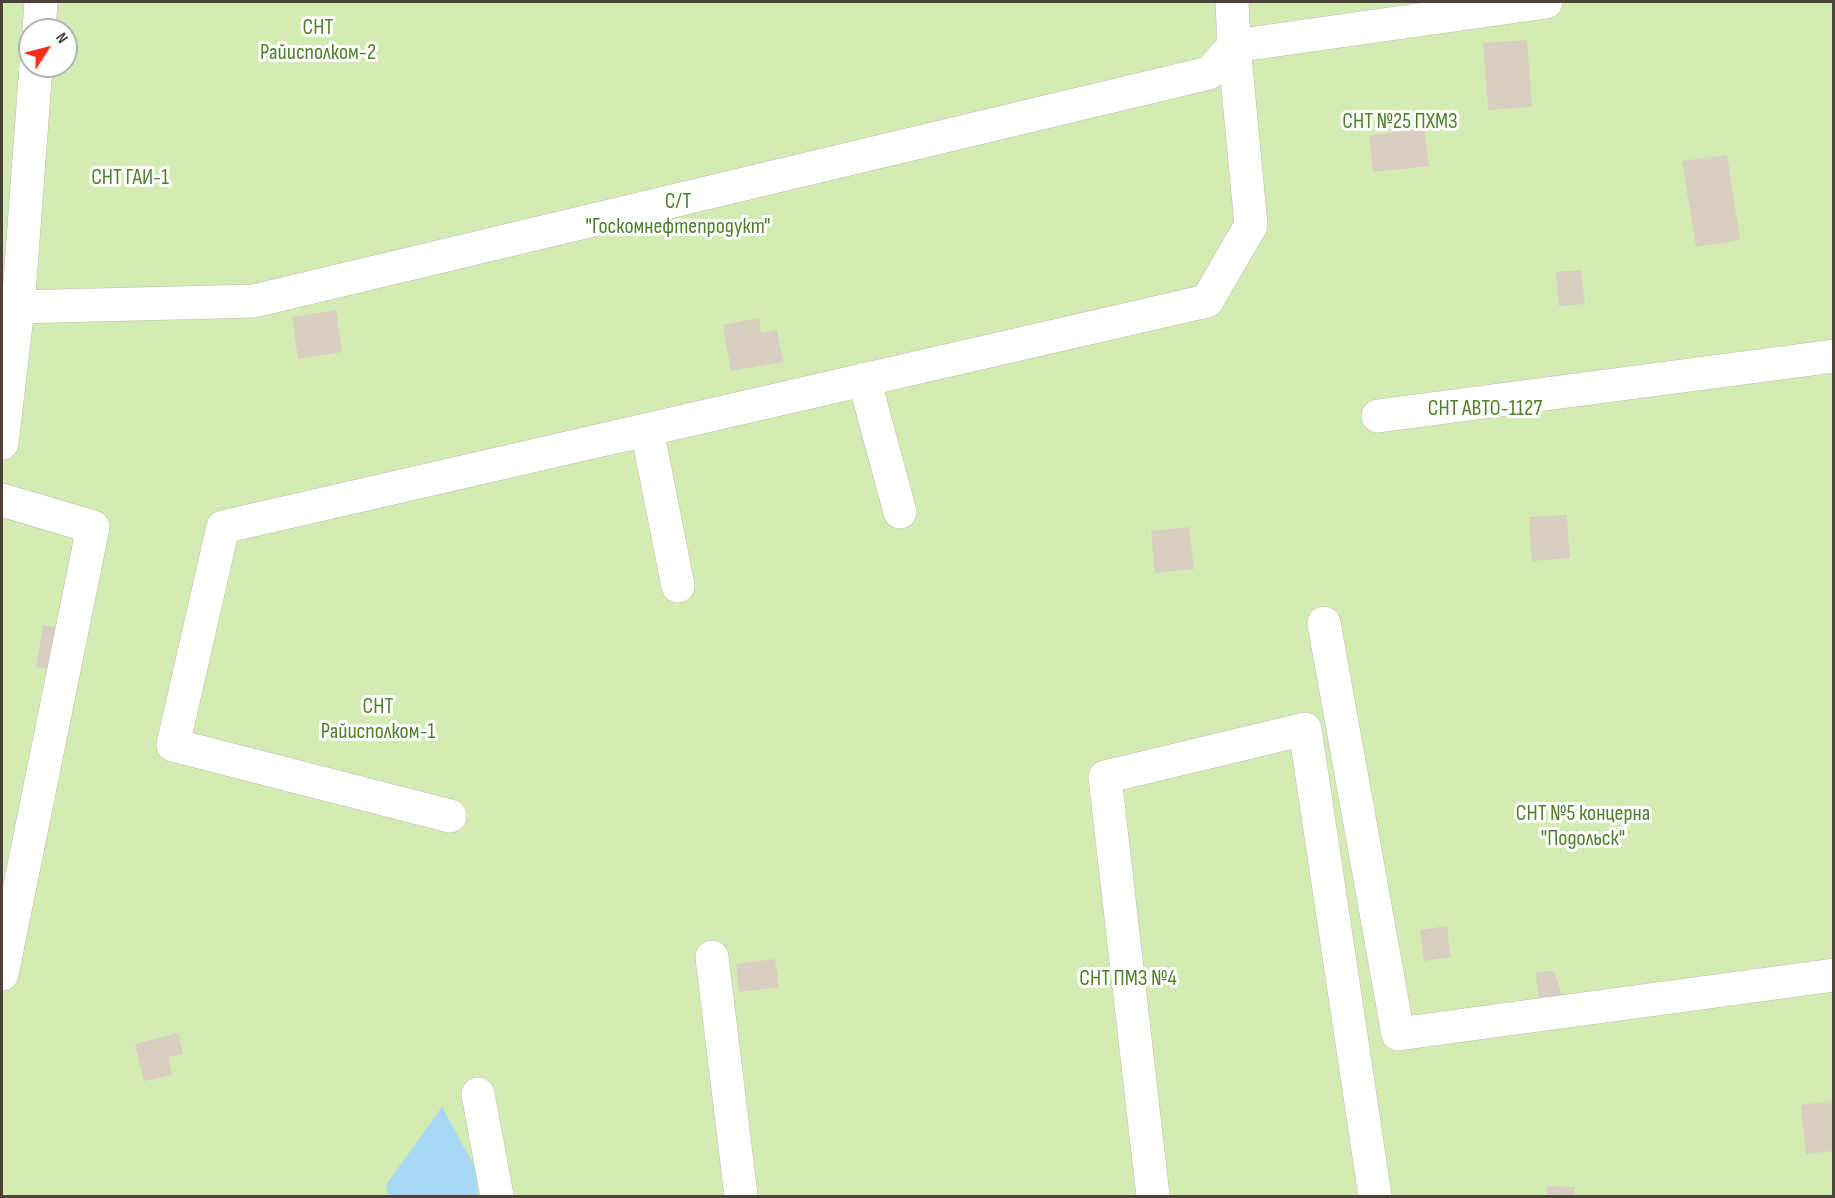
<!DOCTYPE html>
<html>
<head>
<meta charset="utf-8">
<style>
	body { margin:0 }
	#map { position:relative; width:1835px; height:1198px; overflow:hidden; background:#f6f2ec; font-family:"Sofia Sans Condensed",sans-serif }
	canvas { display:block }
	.frame { position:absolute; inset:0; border:3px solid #4b4339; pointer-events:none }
	.north { position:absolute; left:18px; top:18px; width:60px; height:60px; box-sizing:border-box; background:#fff; border:2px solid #b7b4b0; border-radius:50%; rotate:54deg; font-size:16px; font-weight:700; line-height:24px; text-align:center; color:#4b4339 }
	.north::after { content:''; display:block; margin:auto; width:21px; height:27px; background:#ff311a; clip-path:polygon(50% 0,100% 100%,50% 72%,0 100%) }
</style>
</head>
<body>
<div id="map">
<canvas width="1835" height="1198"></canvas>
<div class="frame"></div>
<div class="north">N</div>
</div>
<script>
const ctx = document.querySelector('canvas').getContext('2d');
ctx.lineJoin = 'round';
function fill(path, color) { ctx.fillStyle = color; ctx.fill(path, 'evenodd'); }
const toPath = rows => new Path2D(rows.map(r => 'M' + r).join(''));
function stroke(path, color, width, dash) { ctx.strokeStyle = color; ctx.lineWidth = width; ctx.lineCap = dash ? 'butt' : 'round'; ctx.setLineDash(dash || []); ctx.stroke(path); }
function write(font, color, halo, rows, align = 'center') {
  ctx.font = font + ' "Sofia Sans Condensed",sans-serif'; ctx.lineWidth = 6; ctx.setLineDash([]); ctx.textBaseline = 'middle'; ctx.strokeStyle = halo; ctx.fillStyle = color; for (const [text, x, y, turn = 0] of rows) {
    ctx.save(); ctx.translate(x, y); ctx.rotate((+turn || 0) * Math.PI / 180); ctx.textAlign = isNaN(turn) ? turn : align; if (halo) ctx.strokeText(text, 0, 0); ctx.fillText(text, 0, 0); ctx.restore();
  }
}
fill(toPath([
	[2,2,1833,2,1833,1196,2,1196],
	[30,30,66,30,66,66,30,66]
]), '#d5ebb4');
fill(toPath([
	[442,1107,476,1169,478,1196,388,1196,386,1185]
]), '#a8d8f3');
fill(toPath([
	[1527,40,1532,107,1488,110,1483,43],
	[1424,129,1429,166,1373,172,1369,135],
	[1727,155,1740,240,1696,247,1682,161],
	[1581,270,1585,304,1559,306,1556,272],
	[336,310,342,352,298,359,292,317],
	[759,318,761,333,777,330,783,362,731,371,723,325],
	[1567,515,1570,558,1532,561,1529,517],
	[1189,527,1194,569,1155,573,1151,531],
	[43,625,63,629,56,670,36,667],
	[1447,926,1451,957,1424,961,1420,930],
	[775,959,779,987,739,992,736,964],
	[1554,971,1564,1001,1539,1003,1536,972],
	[178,1033,183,1054,168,1057,172,1075,144,1081,135,1044],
	[1832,1101,1834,1151,1806,1154,1801,1105],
	[1547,1186,1575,1187,1575,1196,1547,1196]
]), '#d8cec1');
const minor = toPath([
	[39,30,41,2],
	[18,307,254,301,1209,73,1234,46,1546,2],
	[864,379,900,512],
	[1378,416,1834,356],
	[647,430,678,586],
	[2,443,18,307,36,66],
	[2,500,93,527,2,974],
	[1324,623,1398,1034,1834,975],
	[450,816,173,745,223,527,1207,301,1251,225,1234,46,1232,2],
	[712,957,741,1196],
	[478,1094,497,1196],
	[1153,1196,1105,777,1305,729,1375,1196]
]);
stroke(minor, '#c2baae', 34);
stroke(minor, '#fff', 33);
write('22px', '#4e8029', '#fff', [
	["СНТ",318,28],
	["Райисполком-2",318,53],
	["СНТ №25 ПХМЗ",1400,122],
	["СНТ ГАИ-1",130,178],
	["С/Т",678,202],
	["\"Госкомнефтепродукт\"",678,227],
	["СНТ АВТО-1127",1485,409],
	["СНТ",378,707],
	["Райисполком-1",378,732],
	["СНТ №5 концерна",1583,814],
	["\"Подольск\"",1583,839],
	["СНТ ПМЗ №4",1128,979]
]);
</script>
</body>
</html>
